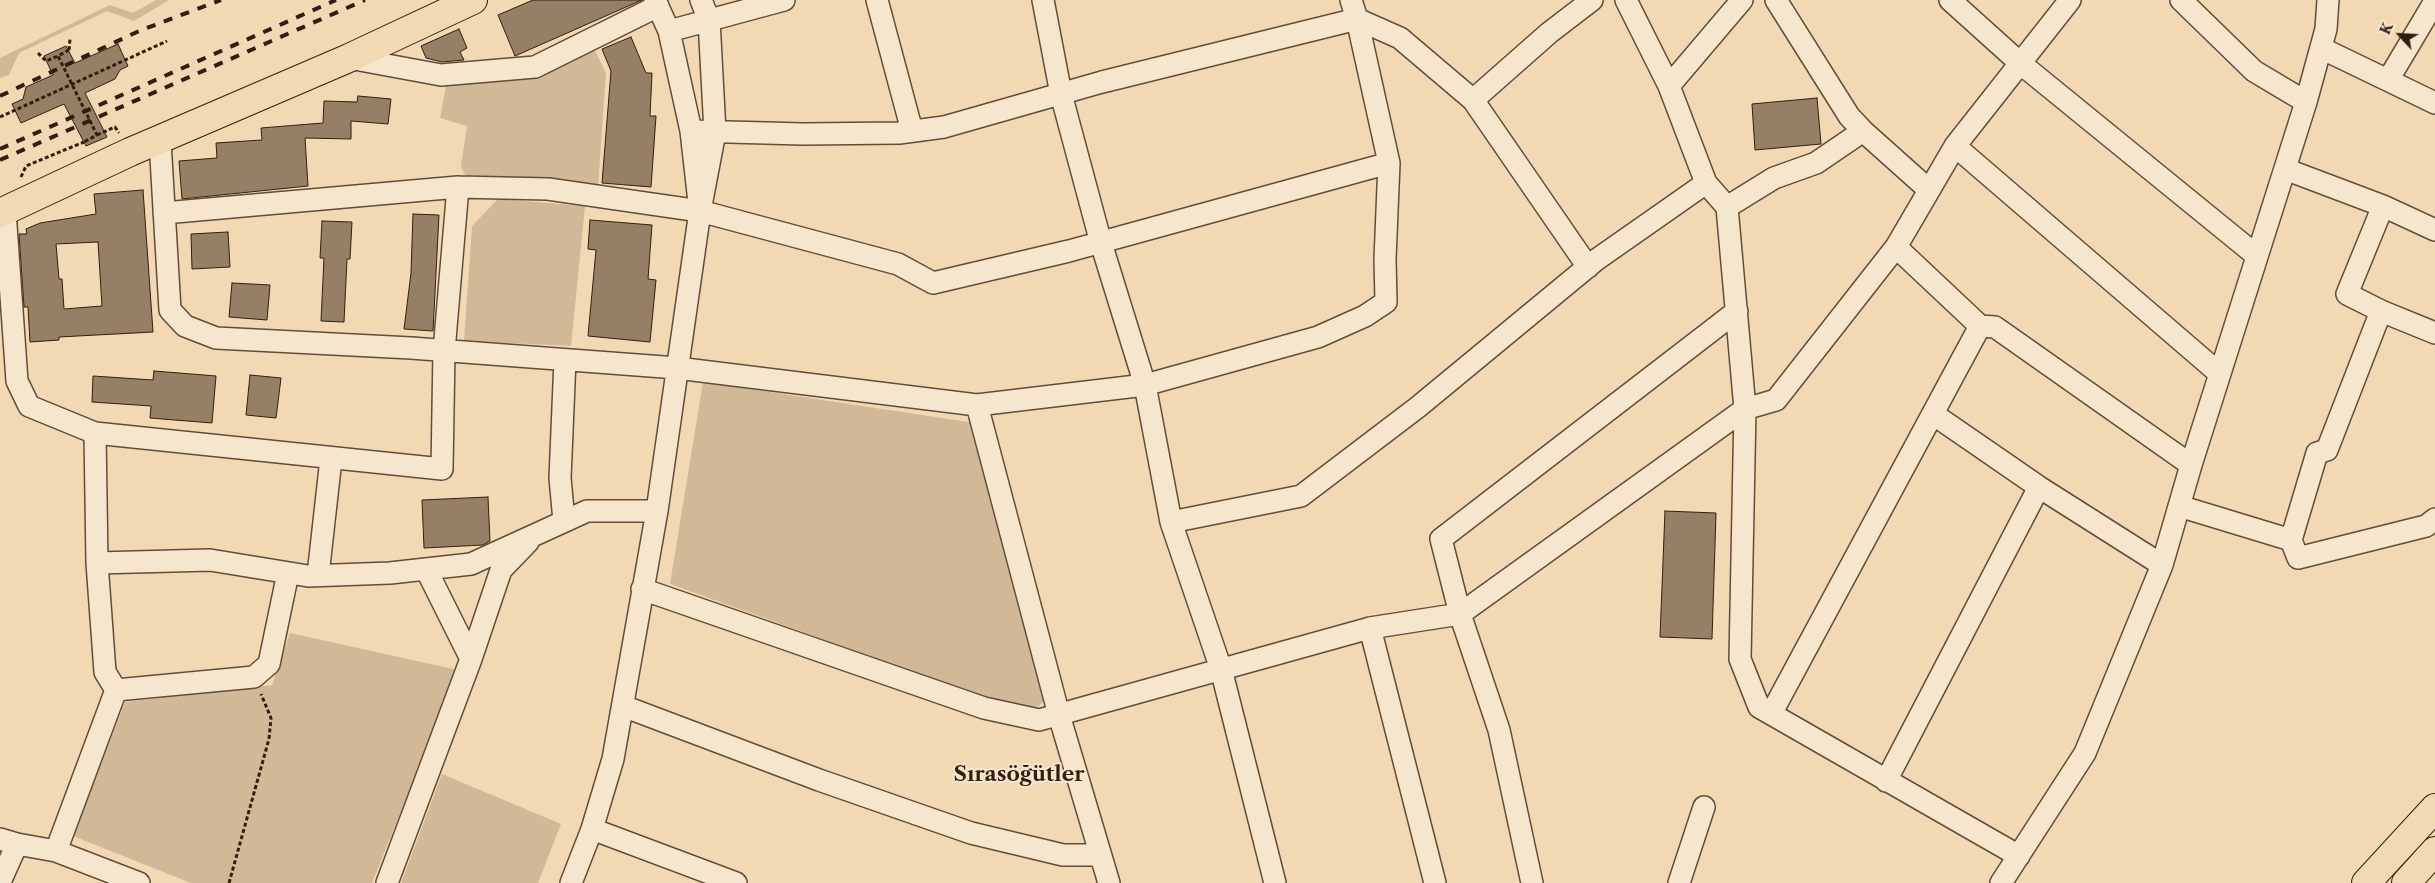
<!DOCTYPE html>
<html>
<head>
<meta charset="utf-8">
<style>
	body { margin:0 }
	#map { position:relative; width:2435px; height:883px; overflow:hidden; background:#f2d8b3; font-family:"Libre Caslon Text",serif }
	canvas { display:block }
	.north { position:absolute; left:2375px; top:10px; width:50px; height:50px; -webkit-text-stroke:4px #f7e6ce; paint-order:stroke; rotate:295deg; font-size:14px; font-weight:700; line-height:20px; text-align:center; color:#301f11 }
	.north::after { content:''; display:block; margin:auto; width:18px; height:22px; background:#301f11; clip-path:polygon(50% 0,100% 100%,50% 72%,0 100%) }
</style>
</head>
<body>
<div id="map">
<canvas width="2435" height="883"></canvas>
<div class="north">K</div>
</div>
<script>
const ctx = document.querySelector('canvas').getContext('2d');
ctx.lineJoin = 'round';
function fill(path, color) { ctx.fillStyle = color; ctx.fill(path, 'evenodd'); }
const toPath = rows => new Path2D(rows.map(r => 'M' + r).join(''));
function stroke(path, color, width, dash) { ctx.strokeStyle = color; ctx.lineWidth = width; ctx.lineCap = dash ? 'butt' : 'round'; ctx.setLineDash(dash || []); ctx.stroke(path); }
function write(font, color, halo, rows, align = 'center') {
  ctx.font = font + ' "Libre Caslon Text",serif'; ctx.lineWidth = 4; ctx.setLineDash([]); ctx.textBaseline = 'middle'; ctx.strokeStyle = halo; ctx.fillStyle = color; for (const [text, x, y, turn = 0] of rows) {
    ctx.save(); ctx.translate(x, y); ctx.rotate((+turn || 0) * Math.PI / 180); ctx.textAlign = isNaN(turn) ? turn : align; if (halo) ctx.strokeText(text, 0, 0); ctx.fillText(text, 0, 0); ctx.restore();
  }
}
fill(toPath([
	[156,0,169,0,134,21,107,11,19,53,9,75,0,78,0,58,110,5,133,13],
	[593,47,606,73,598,187,466,177,461,166,467,126,440,118,447,80,534,79],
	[498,199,585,206,571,346,464,341,472,226],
	[703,382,975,423,1048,698,1036,708,1000,703,670,584],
	[290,633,458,670,372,883,191,883,73,836,125,702,272,685],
	[442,774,561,824,538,883,401,883]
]), '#d1b997');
const building = toPath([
	[533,0,642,0,515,56,498,15,533,0],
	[459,29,467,48,460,52,464,60,442,62,426,58,421,46,459,29],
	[631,37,646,73,652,73,650,116,656,116,651,187,602,183,611,71,602,49,631,37],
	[118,44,128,66,120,70,115,79,85,93,107,137,86,146,64,104,21,123,12,104,23,99,26,87,53,75,44,56,66,46,75,63,118,44],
	[358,96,391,99,388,124,351,121,351,139,305,138,308,186,182,199,179,161,217,158,216,143,262,140,261,128,323,123,324,101,357,102,358,96],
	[1817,98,1821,144,1755,150,1752,104,1817,98],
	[143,190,153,332,59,337,59,340,30,342,28,307,24,307,19,234,27,234,26,229,40,223,96,214,94,194,143,190],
	[98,242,102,306,64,309,62,279,59,279,56,244,98,242],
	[413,214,439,215,433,331,404,329,411,273,413,214],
	[590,220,652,225,648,279,656,280,650,342,588,336,596,250,588,249,590,220],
	[322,221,352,222,350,259,347,259,344,322,321,321,324,258,320,258,322,221],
	[228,232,230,267,192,269,191,234,228,232],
	[232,283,270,285,267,320,229,317,232,283],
	[154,371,216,376,212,423,150,418,151,406,92,402,93,376,153,380,154,371],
	[250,375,281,378,276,418,246,415,250,375],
	[488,497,490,541,483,545,424,548,422,500,488,497],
	[1665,511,1716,513,1712,639,1660,637,1665,511]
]);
fill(building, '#957f65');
stroke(building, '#301f11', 1);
const minor = toPath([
	[655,0,669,31,691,131,700,211,715,132,709,20,701,0],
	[877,0,912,131],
	[1043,0,1061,94,1101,243,1145,385,1171,522,1221,669,1275,883],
	[1351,0,1357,19,1400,38,1473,100,1588,267],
	[1626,0,1669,86,1706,183,1727,207,1745,409,1740,659,1759,707,2019,856],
	[1776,0,1849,116,1863,131,1929,190],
	[1950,0,2020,63,2257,256],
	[2181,0,2254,71,2306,102],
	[669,31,784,0],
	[2321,48,2435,103],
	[349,58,441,75,535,67,658,6],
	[2388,80,2435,1],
	[1669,86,1742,0],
	[1473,100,1549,33,1592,0],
	[160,141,170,310,185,326,216,338,411,348,677,368,977,405,1145,385,1318,337,1365,316,1386,302,1385,259,1389,163,1357,19,1102,82,944,127,899,133,803,134,691,131],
	[1955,146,2220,374],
	[2285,169,2383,206,2435,230],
	[1727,207,1774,178,1816,163,1863,131],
	[5,211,17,381,29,406,95,433,442,469,444,351,458,187],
	[164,213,458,187,548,189,700,211,898,264,933,283,1069,251,1389,163],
	[1896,247,1980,326,1995,327,2191,465],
	[2381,311,2347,294,2383,206],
	[977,405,1059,715,1109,883],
	[1933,414,2039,487,2162,565],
	[2179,506,2291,540,2298,558,2426,526,2435,519],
	[564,521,560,478,565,360],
	[1171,522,1301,496,1418,407,1596,260,1706,183],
	[2291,540,2317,453,2327,450,2381,311,2435,333],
	[97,563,210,560,308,576,390,573,471,564,587,511,657,511],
	[426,569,471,659],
	[318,575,331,459],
	[642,589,984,708,1039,720,1370,628,1460,614,1745,409,1776,400,1896,247,1955,146,2070,0],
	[1370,628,1435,883],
	[116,690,254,677,269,664,288,573],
	[623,706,819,780,971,833,1063,855,1100,855],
	[1771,714,1980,326],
	[1886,781,2039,487],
	[592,829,736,883],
	[0,839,17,844,56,851,139,883],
	[56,851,116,690,105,672,97,563,95,433],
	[0,882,17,844],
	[387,883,471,659,501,570,528,542],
	[571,883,592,829,613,759,657,511,700,211],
	[1532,883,1499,730,1460,614,1441,539,1737,311],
	[1679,883,1704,807],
	[2001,883,2085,753,2162,565,2191,465,2306,102,2326,29,2328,0]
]);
const major = toPath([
	[0,213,130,152,349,58,473,0],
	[2366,883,2435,808],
	[2406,883,2435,851]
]);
stroke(minor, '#604d3a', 24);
stroke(major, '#301f11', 30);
stroke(toPath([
	[69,50,70,39],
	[38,53,46,61,58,56],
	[0,117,167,41],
	[97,135,115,127,119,133],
	[21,177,26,166,84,142],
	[229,883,269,739,271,718,261,694]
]), '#301f11', 3, [4, 2.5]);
stroke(minor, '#f7e6ce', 21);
stroke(major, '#f2d8b3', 28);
stroke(toPath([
	[0,96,139,31,221,0],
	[0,149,336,0],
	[0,160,365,0]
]), '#301f11', 4, [9, 9]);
stroke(toPath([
	[69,50,58,56,97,135,84,142]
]), '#301f11', 3, [4, 2.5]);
write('bold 21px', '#301f11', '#f7e6ce', [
	["Sırasöğütler",1019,775]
]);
</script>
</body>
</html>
